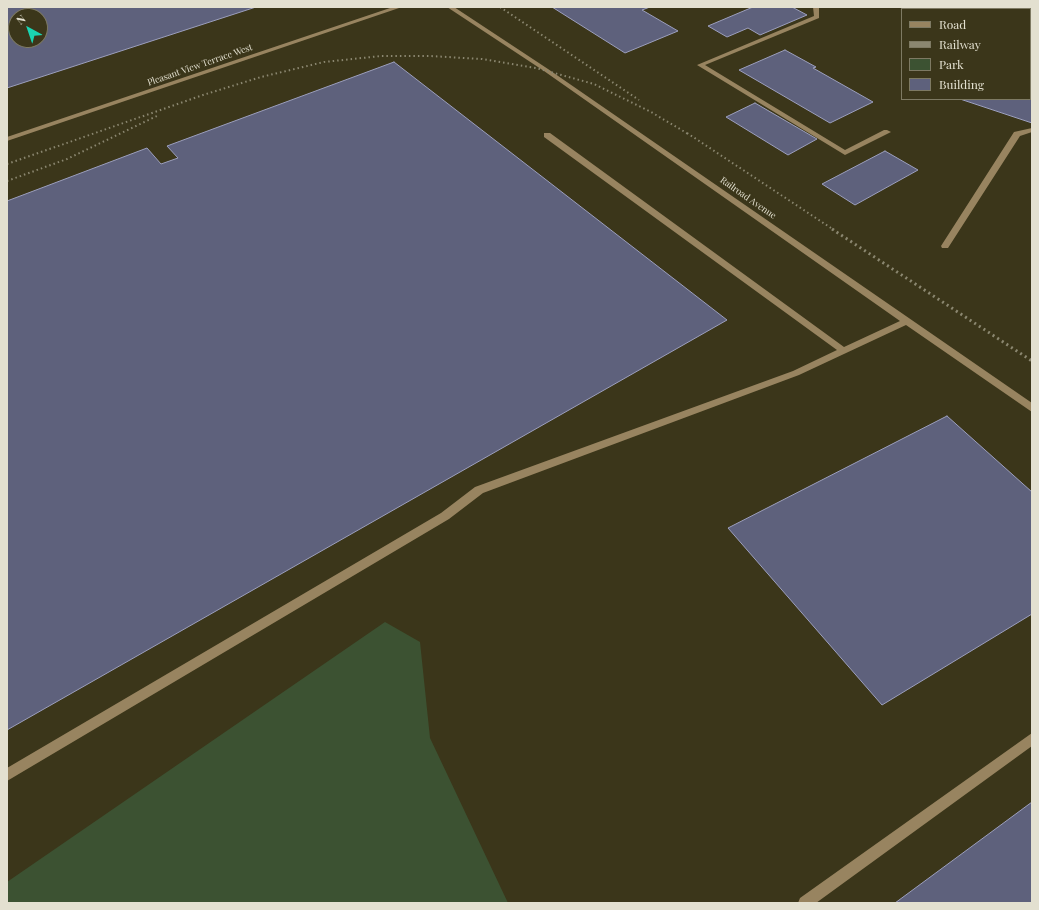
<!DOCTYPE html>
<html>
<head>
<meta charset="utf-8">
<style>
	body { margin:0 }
	#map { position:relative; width:1039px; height:910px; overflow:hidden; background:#3b361a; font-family:"Playfair Display",serif }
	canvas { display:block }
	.frame { position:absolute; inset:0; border:8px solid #e3e0d0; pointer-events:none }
	.legend { position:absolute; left:901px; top:8px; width:130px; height:92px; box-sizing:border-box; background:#3b361a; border:1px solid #7e7a63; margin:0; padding:5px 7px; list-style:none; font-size:12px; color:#e3e0d0 }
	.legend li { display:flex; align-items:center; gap:8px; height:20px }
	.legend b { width:20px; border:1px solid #7e7a63 }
	.north { position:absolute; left:8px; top:8px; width:40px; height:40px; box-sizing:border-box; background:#3b361a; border:1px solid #7e7a63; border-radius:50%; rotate:320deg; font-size:11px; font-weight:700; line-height:16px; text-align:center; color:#e3e0d0 }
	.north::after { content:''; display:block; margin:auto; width:14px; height:18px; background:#1ad5b2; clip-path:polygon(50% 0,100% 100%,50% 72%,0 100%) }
</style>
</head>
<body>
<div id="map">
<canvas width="1039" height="910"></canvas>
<div class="frame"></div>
<ul class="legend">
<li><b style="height:5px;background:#988460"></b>Road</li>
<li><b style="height:5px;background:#8b8770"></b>Railway</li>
<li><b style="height:11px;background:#3c5232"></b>Park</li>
<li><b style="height:11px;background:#5e617c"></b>Building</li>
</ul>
<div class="north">N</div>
</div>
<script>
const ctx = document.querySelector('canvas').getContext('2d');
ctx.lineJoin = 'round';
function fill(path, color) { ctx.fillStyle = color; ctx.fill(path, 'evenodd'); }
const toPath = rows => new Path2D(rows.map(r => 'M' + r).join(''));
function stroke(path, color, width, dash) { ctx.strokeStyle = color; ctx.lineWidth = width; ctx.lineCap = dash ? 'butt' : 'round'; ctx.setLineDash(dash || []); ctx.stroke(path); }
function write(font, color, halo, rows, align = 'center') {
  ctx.font = font + ' "Playfair Display",serif'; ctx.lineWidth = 4; ctx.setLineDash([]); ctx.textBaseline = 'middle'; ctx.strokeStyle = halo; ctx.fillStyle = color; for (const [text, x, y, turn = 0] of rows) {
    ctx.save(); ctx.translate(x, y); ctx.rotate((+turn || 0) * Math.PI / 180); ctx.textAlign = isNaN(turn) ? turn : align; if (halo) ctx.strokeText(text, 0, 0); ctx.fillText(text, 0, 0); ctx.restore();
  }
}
fill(toPath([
	[385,622,420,642,430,738,508,903,7,903,7,882]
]), '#3c5232');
const building = toPath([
	[7,7,256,7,7,88,7,7],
	[16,16,40,16,40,40,16,40,16,16],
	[552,7,650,7,642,10,678,31,625,53,552,7],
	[753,7,792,7,807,15,760,35,748,28,727,37,708,26,753,7],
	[785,50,816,67,813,68,873,102,830,123,739,70,785,50],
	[394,62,727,320,7,730,7,201,147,148,161,164,178,158,167,146,394,62],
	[1030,88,1032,89,1032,123,960,99,1030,99,1030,88],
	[755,103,817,139,788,155,726,117,755,103],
	[885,151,918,170,855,205,822,184,885,151],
	[947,416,1032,492,1032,614,882,705,728,528,947,416],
	[1032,802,1032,903,895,903,1032,802]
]);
fill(building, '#5e617c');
stroke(building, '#9c9fbd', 1);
fill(toPath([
	[393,7,402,7,7,141,7,137,393,7],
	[447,7,454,7,548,69,1032,403,1032,412,906,325,799,375,483,493,449,519,7,781,7,768,441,513,475,487,793,371,837,350,544,137,544,133,550,133,844,347,900,321,544,71,447,7],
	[813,7,819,7,819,18,705,65,845,150,884,130,887,130,891,132,845,155,697,65,814,16,813,7],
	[904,7,912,7,914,9,906,9,904,7],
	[1030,77,1032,77,1032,82,1030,82,1030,77],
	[1032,128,1032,132,1020,136,948,248,942,248,941,246,1014,132,1032,128],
	[1032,733,1032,746,816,903,798,903,800,898,1032,733]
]), '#988460');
stroke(toPath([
	[500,7,639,100],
	[687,133,834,230],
	[7,164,203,95,261,77,324,62,381,56,430,56,482,59,536,68,594,84,651,112,690,135],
	[7,181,67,159,159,115]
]), '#8b8770', 2, [1.5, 3]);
stroke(toPath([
	[832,229,1032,361]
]), '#8b8770', 3, [2, 3.5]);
write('9px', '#e3e0d0', '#3b361a', [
	["Pleasant View Terrace West",200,65,-19],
	["Railroad Avenue",748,198,35]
]);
</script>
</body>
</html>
